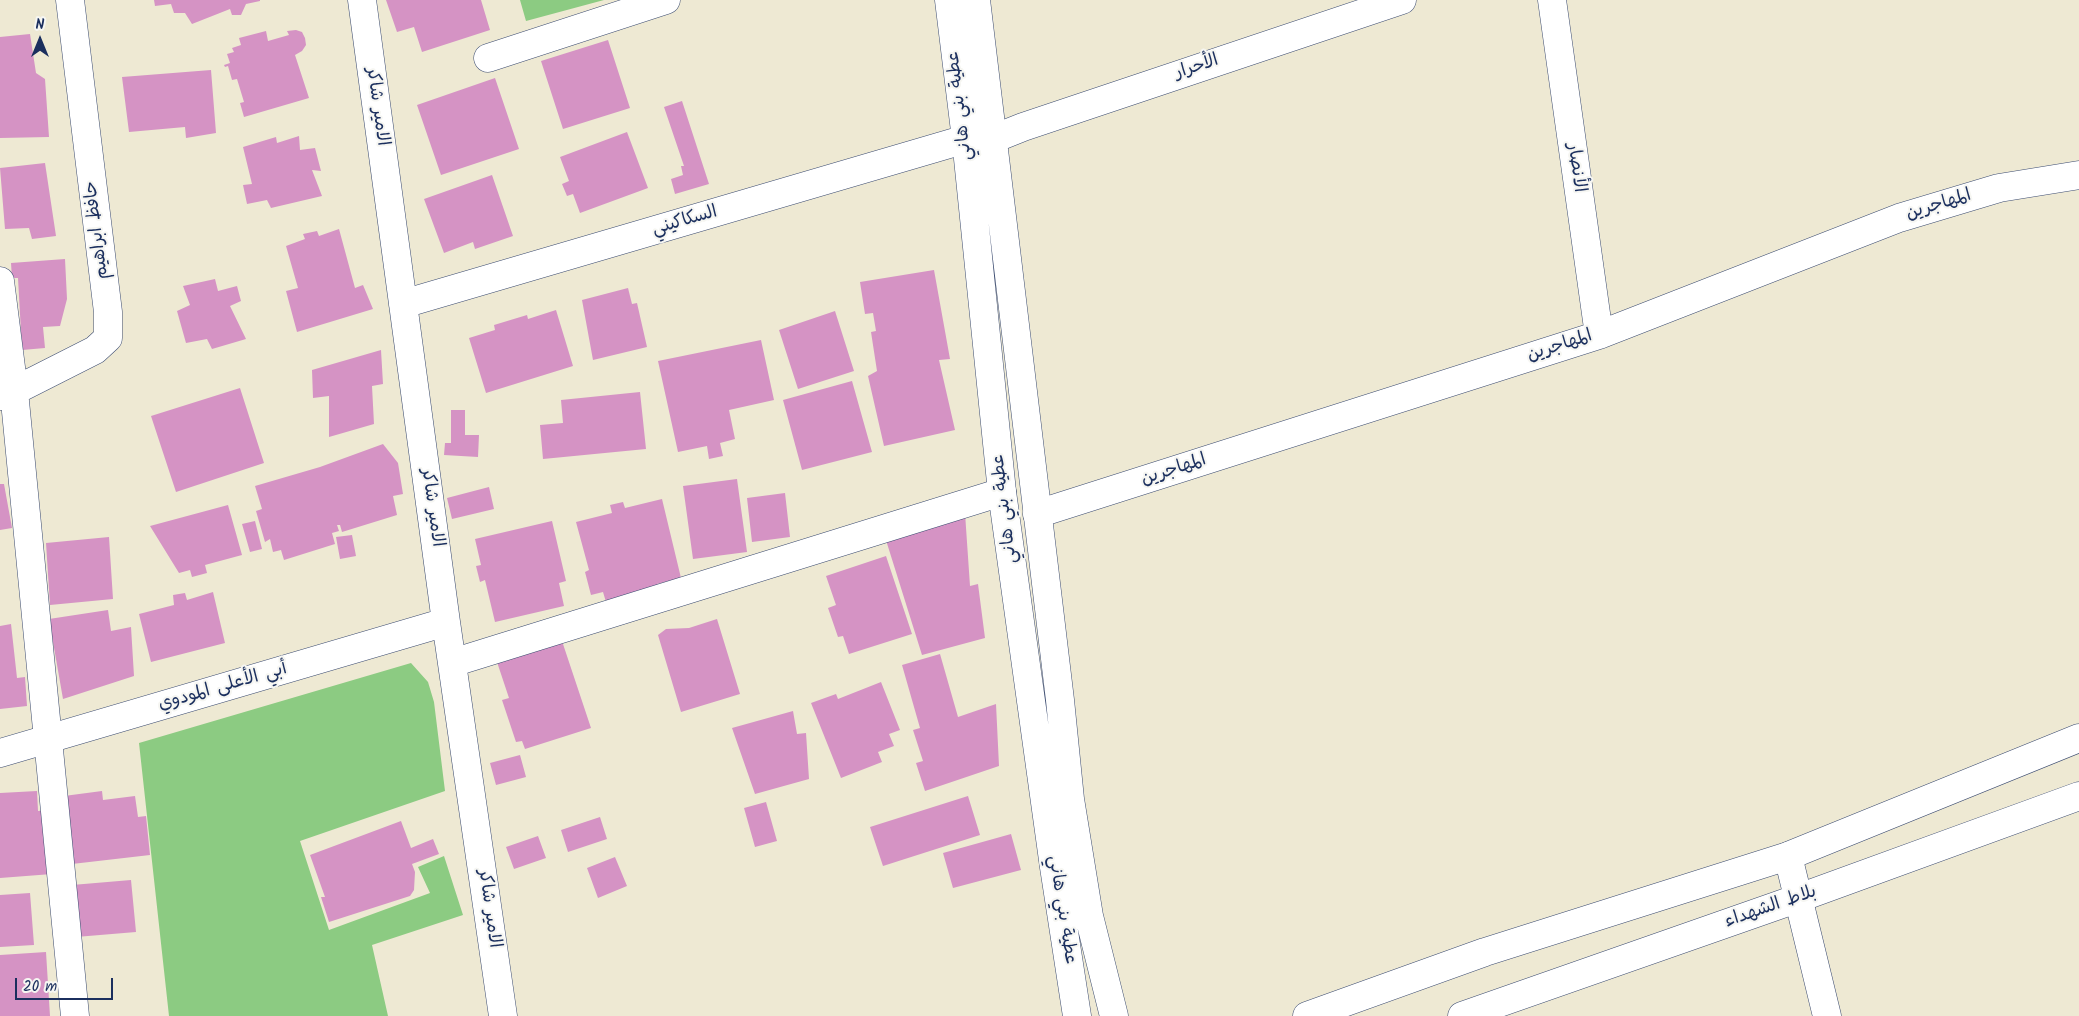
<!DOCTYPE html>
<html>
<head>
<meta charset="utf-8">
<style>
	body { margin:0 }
	#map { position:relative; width:2079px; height:1016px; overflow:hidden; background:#eee9d3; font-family:Kalam,sans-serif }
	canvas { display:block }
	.north { position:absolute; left:15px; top:15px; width:50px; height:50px; -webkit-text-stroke:4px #f6f6f2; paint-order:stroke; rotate:0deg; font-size:14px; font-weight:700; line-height:20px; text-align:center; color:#1b2f5e }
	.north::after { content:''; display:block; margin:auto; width:18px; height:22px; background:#1b2f5e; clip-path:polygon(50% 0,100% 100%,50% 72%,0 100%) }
	.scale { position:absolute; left:15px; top:978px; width:98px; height:22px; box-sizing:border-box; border:2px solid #1b2f5e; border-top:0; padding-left:6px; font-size:15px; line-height:18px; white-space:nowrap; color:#1b2f5e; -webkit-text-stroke:4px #f6f6f2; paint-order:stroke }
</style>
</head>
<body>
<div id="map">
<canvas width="2079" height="1016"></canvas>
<div class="north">N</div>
<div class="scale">20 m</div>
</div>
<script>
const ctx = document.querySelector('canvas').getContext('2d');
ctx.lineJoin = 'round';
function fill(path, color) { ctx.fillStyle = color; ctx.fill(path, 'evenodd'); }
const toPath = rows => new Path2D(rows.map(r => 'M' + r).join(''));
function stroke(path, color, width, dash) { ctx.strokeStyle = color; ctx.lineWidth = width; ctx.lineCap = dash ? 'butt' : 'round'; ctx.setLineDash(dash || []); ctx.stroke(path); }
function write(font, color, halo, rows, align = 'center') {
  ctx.font = font + ' Kalam,"Playpen Sans Arabic",sans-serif'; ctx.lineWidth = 4; ctx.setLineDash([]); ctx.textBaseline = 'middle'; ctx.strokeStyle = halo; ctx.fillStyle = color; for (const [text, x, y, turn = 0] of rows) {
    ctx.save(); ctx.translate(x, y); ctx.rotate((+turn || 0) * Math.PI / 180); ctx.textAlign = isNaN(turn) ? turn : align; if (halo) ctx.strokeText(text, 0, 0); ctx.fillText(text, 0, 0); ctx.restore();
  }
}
fill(toPath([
	[520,0,604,0,526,21],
	[411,663,428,682,434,702,445,791,300,841,329,930,430,893,418,867,444,856,463,915,372,945,388,1016,169,1016,139,743]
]), '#8ccb82');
fill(toPath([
	[154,0,260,0,260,1,246,4,241,15,232,15,230,9,192,24,185,13,174,13,171,4,155,6],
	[386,0,481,0,490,30,422,52,414,27,397,32],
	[296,30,302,32,305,38,306,45,302,51,295,55,309,98,244,117,240,103,244,102,237,79,232,80,228,66,225,67,224,65,230,63,227,54,234,52,232,48,241,45,239,38,266,31,268,41,289,35,287,31],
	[30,34,36,73,45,79,49,137,0,138,0,37],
	[608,40,630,108,563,129,541,61],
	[211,70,216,133,186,138,185,127,129,132,122,77],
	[495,78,519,149,441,175,417,105],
	[682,101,709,184,675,194,671,179,683,175,681,166,684,166,664,107],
	[627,132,648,188,580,213,573,194,567,196,562,184,569,181,560,157],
	[299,136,300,150,315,148,321,171,312,170,322,196,271,208,267,200,247,204,243,185,252,184,243,147,276,137,277,143],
	[45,163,56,236,32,239,29,228,5,229,0,168],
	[492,175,513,236,475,249,473,242,444,253,424,199],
	[339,229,355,288,363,285,373,309,297,332,286,291,298,288,286,246,305,239,303,234,317,231,319,236],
	[65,259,67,299,60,326,43,327,45,348,22,350,18,278,12,278,11,263],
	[934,270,950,359,939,360,955,430,884,446,868,376,877,371,871,332,876,331,873,313,865,314,860,282],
	[215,279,218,291,237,286,241,301,230,306,246,339,212,349,207,339,186,343,177,311,190,305,183,286],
	[628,288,632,304,637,303,647,347,593,360,582,300],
	[556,310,573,366,486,393,469,338,495,330,494,325,527,315,528,319],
	[835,311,854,371,798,389,779,330],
	[761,340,774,400,729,410,735,439,720,443,723,456,709,459,707,446,678,452,658,361],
	[381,350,383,384,372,386,374,424,329,437,329,396,313,398,312,370],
	[852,381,872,452,802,470,783,400],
	[240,388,264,463,176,492,151,416],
	[640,392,646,449,543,459,540,425,563,423,561,400],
	[451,410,465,410,465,435,479,435,478,457,444,455,445,443,451,443],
	[383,444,398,463,403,494,393,496,397,515,342,532,340,525,337,525,339,531,332,533,335,544,284,560,281,550,273,552,270,539,265,542,256,511,262,509,255,486,320,467],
	[737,479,747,552,693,559,683,486],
	[0,484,4,484,12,528,0,530],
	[489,487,494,509,452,519,447,498],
	[785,493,790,537,752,542,747,498],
	[662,499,681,578,657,584,658,589,606,602,603,592,591,595,585,572,589,570,576,522,612,513,610,505,623,502,625,508],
	[228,505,242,555,205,565,207,573,192,577,190,570,179,573,150,526],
	[965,513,970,586,978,584,985,638,922,655,885,537],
	[255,521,262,549,250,552,242,524],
	[552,521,566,581,559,583,564,606,495,622,485,580,480,582,476,566,481,565,475,539],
	[352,535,356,556,340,559,336,537],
	[109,537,113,599,50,605,46,543],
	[886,556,912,634,849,654,843,636,838,637,828,608,836,605,826,576],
	[213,592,225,643,151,662,139,614,174,605,173,595,185,593,187,600],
	[108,610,111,631,131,627,134,676,63,699,49,619],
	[717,619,740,694,681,712,658,635,666,629,689,628],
	[11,624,17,678,25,677,27,706,0,709,0,626],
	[561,638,591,728,525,749,522,741,516,742,502,700,509,698,496,659],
	[940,654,958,717,996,704,999,766,925,791,916,763,923,761,913,730,920,728,902,665],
	[881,682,900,730,889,734,894,746,878,752,882,762,841,778,811,703,836,694,838,699],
	[793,711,797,734,806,733,809,779,755,794,732,728],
	[520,755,526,777,496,785,490,763],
	[37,791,38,811,47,810,52,874,0,878,0,793],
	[102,791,103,800,135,796,138,817,146,816,150,855,72,864,64,796],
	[968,796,980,835,883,866,870,827],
	[766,802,777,841,755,847,744,808],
	[600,817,607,839,568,852,561,830],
	[401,821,411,848,433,839,439,854,412,864,415,872,414,890,410,896,329,922,321,897,325,897,310,855],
	[1011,834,1021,870,953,888,943,853],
	[538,836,546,858,514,869,506,847],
	[615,857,627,886,598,898,587,868],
	[131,880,136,932,76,937,72,885],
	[30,893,34,945,0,947,0,895],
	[46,952,50,1016,0,1016,0,955]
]), '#d593c4');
const minor = toPath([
	[362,0,446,622,503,1016],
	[1552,0,1599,335],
	[488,58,666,0],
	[993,139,1023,127,1402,0],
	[0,281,14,391,75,1016],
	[403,304,966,139],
	[0,396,14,391,95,350,108,338,108,312,70,0],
	[1037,514,1599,335,1899,218,1999,188,2079,175],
	[452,663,1002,492],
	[0,753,446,622],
	[1788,856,1827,1016]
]);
const secondary = toPath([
	[949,0,966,139,1002,492,1054,867,1077,1016],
	[976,0,1060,700,1070,799,1089,916,1114,1016]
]);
const primary = toPath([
	[1307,1016,1485,952,1788,856,2079,738],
	[1462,1016,1799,898,2079,796]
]);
stroke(minor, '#3b4b70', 29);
stroke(secondary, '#3b4b70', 29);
stroke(primary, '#3b4b70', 29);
stroke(minor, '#fff', 28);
stroke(secondary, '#fff', 28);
stroke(primary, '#fff', 28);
write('18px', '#1b2f5e', '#f6f6f2', [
	["الأحرار",1197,68,-18],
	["عطية بني هاني",961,106,-97],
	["الامير شاكر",376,107,82],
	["الأنصار",1575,168,82],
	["المهاجرين",1939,206,-17],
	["السكاكيني",685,222,-16],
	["حافظ ابراهيم",98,230,-97],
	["المهاجرين",1560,347,-18],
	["المهاجرين",1174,471,-18],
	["الامير شاكر",431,508,82],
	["عطية بني هاني",1006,509,-97],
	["أبي الأعلى المودوي",223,688,-16],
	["بلاط الشهداء",1771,908,-19],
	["الامير شاكر",488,909,82],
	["عطية بني هاني",1061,910,81]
]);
</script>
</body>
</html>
